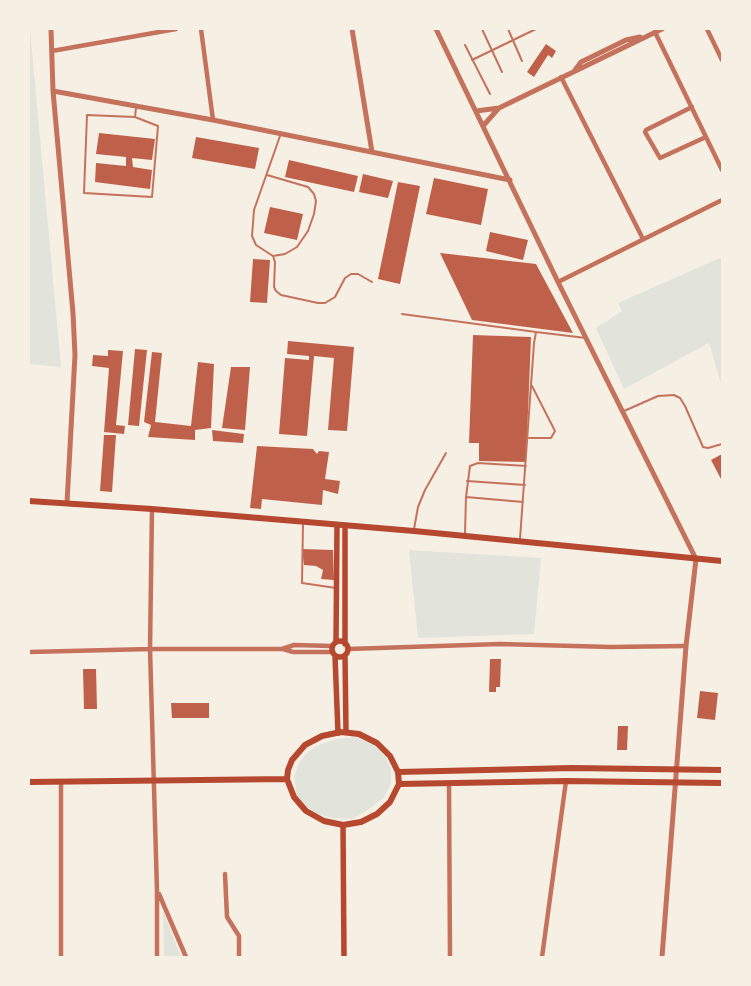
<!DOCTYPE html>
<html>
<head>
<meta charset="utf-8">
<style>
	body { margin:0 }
	#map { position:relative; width:751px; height:986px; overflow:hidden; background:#f6efe4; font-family:Lora,serif }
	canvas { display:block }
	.frame { position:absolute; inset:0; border:30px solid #f6efe4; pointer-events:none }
</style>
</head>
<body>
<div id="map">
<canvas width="751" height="986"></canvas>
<div class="frame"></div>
</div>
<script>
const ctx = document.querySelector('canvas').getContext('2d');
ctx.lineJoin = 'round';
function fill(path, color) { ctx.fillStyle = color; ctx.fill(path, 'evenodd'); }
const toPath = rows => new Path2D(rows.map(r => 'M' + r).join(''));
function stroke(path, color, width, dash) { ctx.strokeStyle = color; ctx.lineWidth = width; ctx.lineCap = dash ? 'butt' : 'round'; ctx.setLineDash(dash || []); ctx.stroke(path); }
fill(toPath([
	[29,29,30,29,61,367,29,364],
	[722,257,722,387,709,343,624,389,596,328,622,311,618,303],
	[409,550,541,558,534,634,418,638],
	[356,737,375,745,385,756,391,769,391,784,384,798,366,811,352,819,331,818,312,812,297,796,294,776,299,763,306,754,316,746,336,739],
	[163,911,181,957,164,957]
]), '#e2e4dc');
fill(toPath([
	[546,44,556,51,552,58,548,55,534,77,527,72],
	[99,133,155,139,152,160,132,158,133,167,152,170,150,189,95,182,96,163,126,166,126,157,96,154],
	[196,137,259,148,255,169,192,158],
	[289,160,358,176,354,192,285,177],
	[363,174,393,181,388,198,359,192],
	[434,178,488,189,481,225,426,214],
	[398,182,420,186,400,284,378,279],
	[270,207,303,214,297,240,264,233],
	[490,232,528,240,523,260,486,251],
	[440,253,536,264,573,333,472,320],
	[253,259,270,260,267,303,250,302],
	[473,335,531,337,526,462,479,461,479,443,469,443],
	[288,341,354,347,347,431,328,430,334,358,314,356,307,436,279,434,285,358,309,360,309,356,287,354],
	[135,349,147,350,139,426,128,425],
	[108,350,123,351,116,425,125,426,124,434,104,432,109,368,92,366,93,355,108,356],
	[152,352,162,353,155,422,191,426,198,362,214,364,211,428,195,430,195,440,148,437,151,425,144,422],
	[231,367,250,367,245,430,222,428],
	[212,430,244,434,243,443,213,441],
	[104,435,116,435,112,492,100,491],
	[257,446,313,449,317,454,319,451,329,452,325,479,340,481,338,494,323,490,322,505,262,499,261,509,250,508],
	[722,454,722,481,711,460],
	[302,549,333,550,334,580,321,579,323,570,316,566,304,565],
	[490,659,501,659,500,687,496,687,496,692,489,692],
	[83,669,96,669,97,709,84,709],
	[700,691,718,693,715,720,697,718],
	[171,703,209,703,209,718,172,718],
	[618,726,628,726,627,750,617,750]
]), '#bf614a');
stroke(toPath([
	[482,29,502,72],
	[508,29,522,61],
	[465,45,490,94],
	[472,60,536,29],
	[135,117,158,126,152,197,84,193,87,115,135,117,136,108],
	[280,136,254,210,252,236,256,245,273,256,275,262,274,287,276,291,281,295,318,303,325,303,335,297,345,278,351,274,358,274,372,282],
	[267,175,308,187,314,194,316,201,314,214,308,231,297,247,285,254,273,256],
	[402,314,536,332],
	[624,411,658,396,674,395,680,398,685,406,703,447,708,448,722,444],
	[529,438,551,438,555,431,532,386],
	[467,481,525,485],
	[466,497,523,502],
	[303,524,302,583,336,588],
	[414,529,418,507,425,490,446,453],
	[465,533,466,497,470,466,478,463,526,466],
	[520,539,534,343,536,332,586,338]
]), '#c5725c', 2);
stroke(toPath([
	[201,29,213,120],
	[707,29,722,60],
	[655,32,722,170],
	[52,51,176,29],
	[561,77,643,239],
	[692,107,646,130,645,132,660,158,706,137],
	[558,282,722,200],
	[152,509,150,649,157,891,157,957],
	[283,649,293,652,332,652],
	[348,649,500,644,611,647,686,646],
	[29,652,150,649,282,649,294,645,332,646],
	[61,782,61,957],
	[449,783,450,957],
	[225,874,227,917,239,936,239,957],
	[159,894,186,957],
	[542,957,566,781]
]), '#c5725c', 4.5);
stroke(toPath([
	[51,29,53,91,73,313,75,355,67,503],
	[352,29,372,152],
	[436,29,558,282,696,559,686,646,662,957],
	[575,70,581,62,626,40,640,37],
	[53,91,213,120,510,180],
	[476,111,499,108,662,29],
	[483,126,498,109]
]), '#c5725c', 5);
stroke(toPath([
	[345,526,345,644],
	'332 649a8 8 0 1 1 16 0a8 8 0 1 1-16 0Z',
	[336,642,337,525],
	[345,655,346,732],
	[335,656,338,733],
	[343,825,344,957]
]), '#b5482f', 5.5);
stroke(toPath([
	[29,501,152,509,414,531,722,561],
	[341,732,359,734,377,743,390,756,398,772,399,784,390,802,377,814,361,822,343,825,324,821,306,811,294,797,287,779,288,770,292,760,305,745,322,736,341,732],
	[398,772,572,768,722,770],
	[29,782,287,779],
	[399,784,566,781,722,783]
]), '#b5482f', 6);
</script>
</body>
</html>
